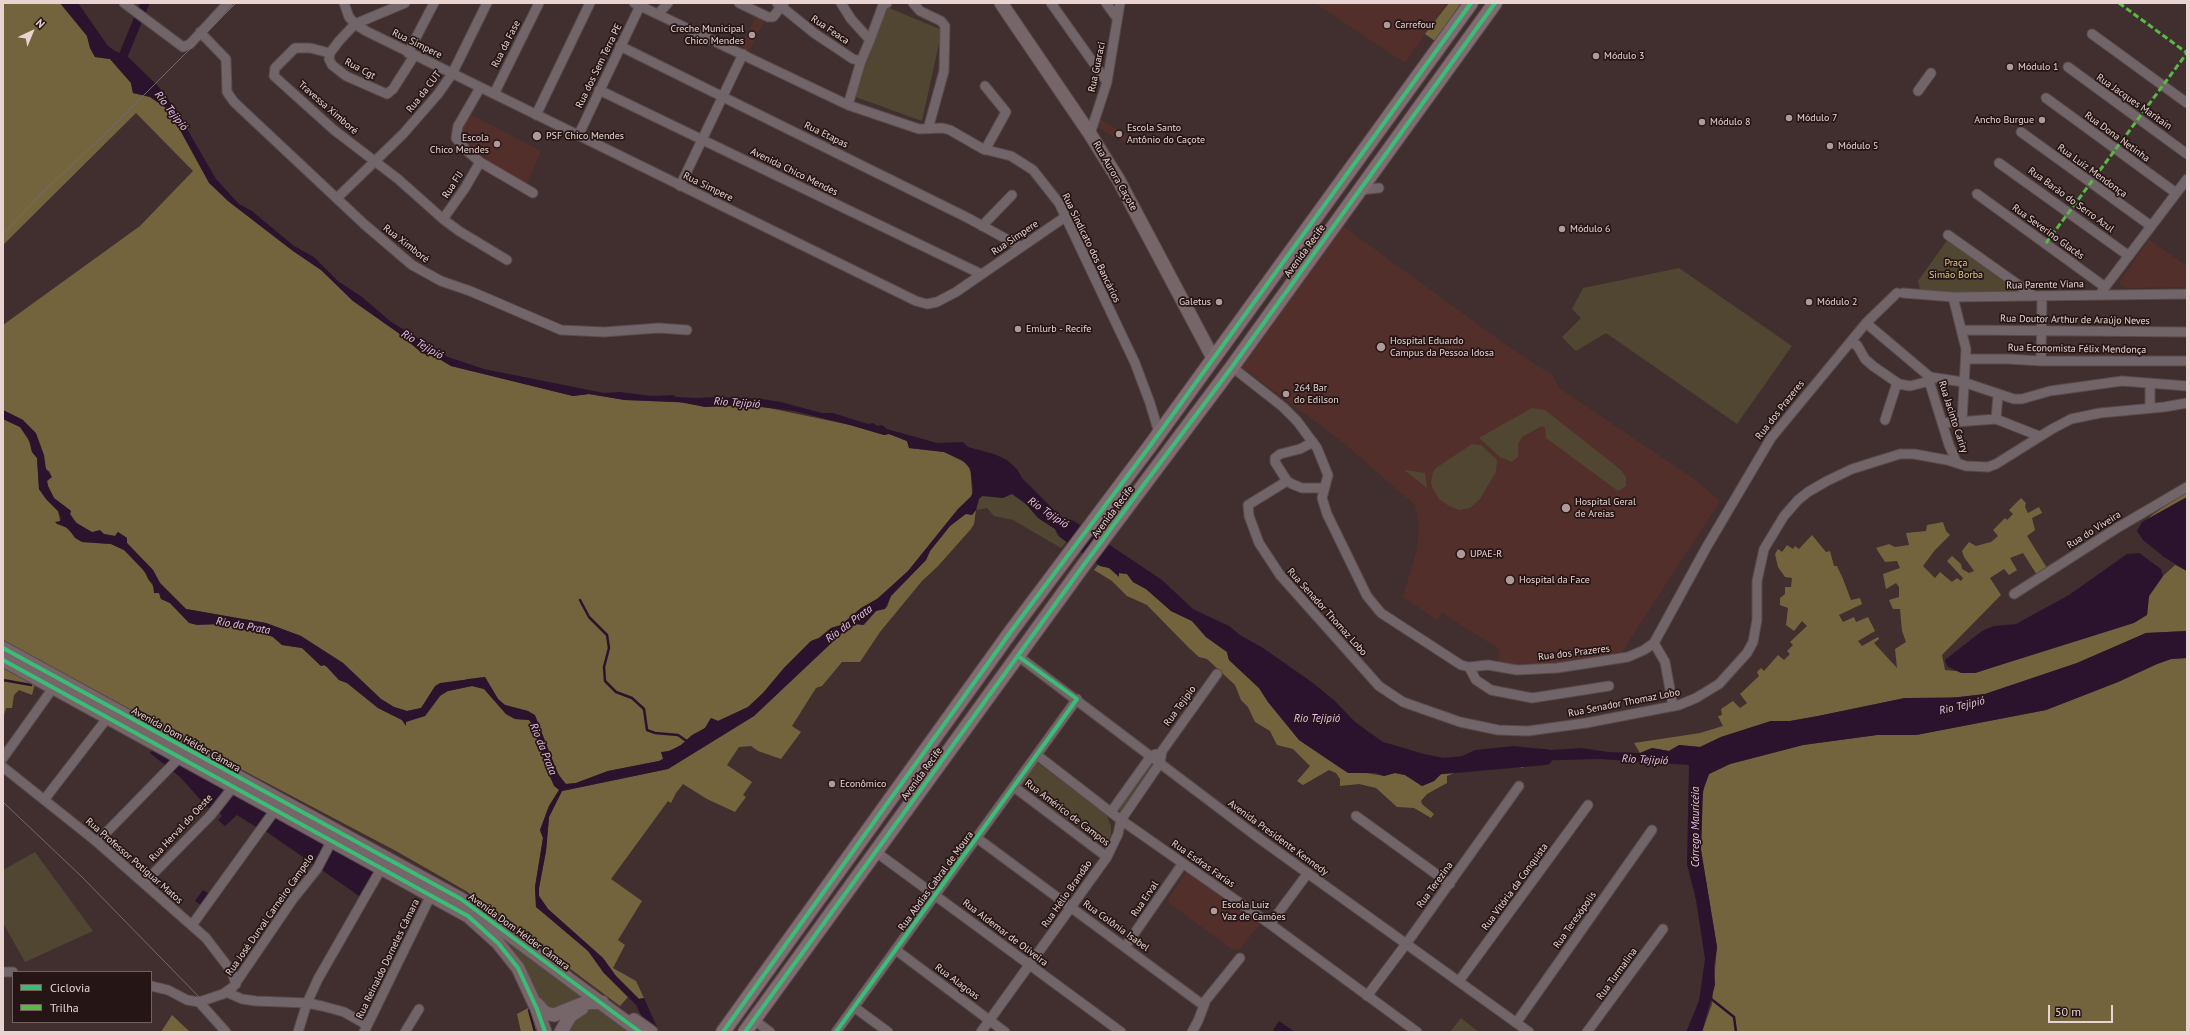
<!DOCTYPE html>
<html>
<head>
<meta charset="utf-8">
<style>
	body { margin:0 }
	#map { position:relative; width:2190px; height:1035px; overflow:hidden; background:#402f2e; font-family:"PT Sans",sans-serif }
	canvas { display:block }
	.frame { position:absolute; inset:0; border:4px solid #e9d4d2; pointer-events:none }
	.legend { position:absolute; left:12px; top:971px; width:140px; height:52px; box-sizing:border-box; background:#251615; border:1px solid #736261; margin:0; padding:5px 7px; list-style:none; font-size:12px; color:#e9d4d2 }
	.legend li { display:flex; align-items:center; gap:8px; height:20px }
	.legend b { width:20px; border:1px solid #736261 }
	.north { position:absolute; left:12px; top:12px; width:40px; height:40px; -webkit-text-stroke:3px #251615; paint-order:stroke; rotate:44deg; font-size:11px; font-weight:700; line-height:16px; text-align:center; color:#e9d4d2 }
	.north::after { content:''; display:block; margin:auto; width:14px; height:18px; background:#e9d4d2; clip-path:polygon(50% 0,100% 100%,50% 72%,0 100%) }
	.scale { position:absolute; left:2048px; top:1005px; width:65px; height:18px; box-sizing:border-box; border:2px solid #e9d4d2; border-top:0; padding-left:5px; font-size:12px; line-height:14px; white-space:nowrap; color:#e9d4d2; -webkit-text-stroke:3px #251615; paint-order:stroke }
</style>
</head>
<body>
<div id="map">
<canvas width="2190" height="1035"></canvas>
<div class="frame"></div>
<ul class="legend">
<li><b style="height:5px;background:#3abd76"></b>Ciclovia</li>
<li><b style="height:5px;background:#58b947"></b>Trilha</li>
</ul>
<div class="north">N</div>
<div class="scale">50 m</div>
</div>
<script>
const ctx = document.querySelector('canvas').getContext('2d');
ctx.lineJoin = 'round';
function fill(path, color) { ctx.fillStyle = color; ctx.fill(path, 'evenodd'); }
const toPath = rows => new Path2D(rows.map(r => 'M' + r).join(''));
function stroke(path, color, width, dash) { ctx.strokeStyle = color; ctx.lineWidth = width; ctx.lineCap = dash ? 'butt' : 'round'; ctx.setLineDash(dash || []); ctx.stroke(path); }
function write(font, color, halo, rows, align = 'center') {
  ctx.font = font + ' "PT Sans",sans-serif'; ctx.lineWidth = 3.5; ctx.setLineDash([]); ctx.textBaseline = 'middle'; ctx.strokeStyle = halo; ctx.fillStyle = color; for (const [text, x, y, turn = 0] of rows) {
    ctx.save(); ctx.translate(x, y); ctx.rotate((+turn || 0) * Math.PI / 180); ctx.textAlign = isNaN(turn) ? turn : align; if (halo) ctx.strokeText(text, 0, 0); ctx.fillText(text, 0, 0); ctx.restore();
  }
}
fill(toPath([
	[1315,3,1447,3,1405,63],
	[756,17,764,21,748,53,740,49],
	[470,114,541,151,525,187,457,137],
	[1099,119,1137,140,1133,147,1095,126],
	[1343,226,1506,345,1552,375,1559,388,1697,481,1720,501,1621,653,1549,666,1525,667,1498,663,1499,649,1442,613,1437,620,1403,597,1417,549,1419,526,1415,505,1339,439,1240,366],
	[2149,240,2187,266,2187,287,2126,288,2120,284,2120,281],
	[1187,871,1260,920,1260,924,1240,949,1233,950,1169,903,1168,899]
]), '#532f2c');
fill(toPath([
	[887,7,942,30,922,121,853,96,872,41],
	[1948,239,2019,289,2017,291,1938,293,1920,289,1918,281],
	[1679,268,1792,346,1737,424,1606,333,1576,351,1562,337,1581,318,1572,309,1583,288],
	[1532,408,1545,410,1621,470,1626,477,1626,486,1618,491,1546,438,1545,428,1542,426,1522,437,1518,444,1518,457,1512,462,1500,457,1479,438],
	[1472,444,1481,445,1497,460,1496,472,1480,499,1470,508,1459,510,1449,506,1439,499,1432,487,1431,482,1433,472,1436,468],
	[1404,470,1425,473,1427,488],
	[1012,494,1026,504,1038,518,1055,529,1057,535,1066,542,1061,548,1013,520,994,516,987,508,976,510,979,499,982,496],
	[1035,761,1106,813,1111,826,1111,835,1107,842,1096,840,1022,785,1021,781],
	[1152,765,1152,770,1122,813,1117,809,1147,766],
	[35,852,93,931,25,962,3,923,3,870],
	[492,923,592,998,564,1009,544,1009,523,963],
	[593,1009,601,1010,636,1032,564,1032,584,1011],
	[1461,1018,1479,1032,1450,1032]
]), '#504631');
fill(toPath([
	[3,3,60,3,87,36,90,48,95,57,110,59,131,83,133,93,150,97,169,110,203,170,228,201,293,251,321,270,353,301,397,332,422,353,436,357,451,366,573,396,589,394,625,400,693,403,705,407,745,405,769,408,850,425,884,435,889,434,907,441,909,448,944,452,966,463,971,472,972,495,958,509,908,571,892,586,877,599,861,608,841,625,831,628,819,638,811,641,784,668,763,693,748,707,718,721,711,718,705,728,675,749,665,752,663,759,659,761,608,771,576,783,566,784,562,781,528,711,505,705,498,699,485,677,467,679,421,708,407,711,394,707,381,699,343,663,301,636,266,623,186,609,160,583,153,570,127,543,127,538,118,532,115,536,92,532,80,527,70,514,71,511,54,498,48,486,47,481,51,477,50,472,46,469,23,420,3,410,3,325,140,226,193,171,136,113,3,245],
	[1449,3,1461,3,1435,41,1425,34],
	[3,419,20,427,28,438,32,452,37,458,39,489,46,499,58,511,60,521,64,526,82,542,111,544,124,550,139,563,155,590,159,592,161,599,170,603,190,623,224,624,249,631,258,631,273,637,282,645,302,648,321,666,324,665,327,667,339,680,347,683,378,708,402,720,406,725,406,722,410,720,425,716,440,696,448,691,472,686,484,689,506,714,515,719,529,720,532,724,559,790,549,806,540,830,543,838,535,887,536,907,578,940,598,962,603,972,628,997,620,1006,466,891,396,851,214,755,3,640],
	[2187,491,2187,497,2148,519,2152,515],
	[2021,498,2026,503,2025,507,2028,513,2039,507,2042,513,2032,518,2035,530,2027,536,2047,568,2037,575,2023,553,2010,558,2017,570,2009,575,2004,569,1990,578,2001,595,1942,655,1945,670,1975,673,2147,615,2149,596,2163,576,2175,565,2187,571,2187,631,2146,633,2077,663,1985,694,1961,697,1905,698,1818,716,1790,721,1771,721,1721,737,1700,747,1679,745,1669,751,1652,748,1640,753,1634,743,1700,733,1723,726,1718,716,1722,715,1721,709,1733,701,1740,708,1747,703,1740,694,1759,676,1757,672,1761,668,1764,671,1778,655,1784,660,1790,654,1787,651,1793,645,1790,642,1807,626,1802,621,1794,631,1786,625,1788,608,1780,605,1780,598,1785,594,1785,587,1791,587,1792,578,1785,577,1778,567,1775,554,1778,549,1782,552,1787,545,1793,549,1795,546,1799,549,1812,535,1826,552,1830,551,1834,566,1837,566,1843,579,1851,600,1860,598,1862,604,1839,615,1843,622,1854,617,1856,622,1868,617,1875,631,1858,641,1862,646,1878,637,1879,639,1874,643,1897,668,1895,649,1906,642,1902,631,1900,609,1893,609,1889,600,1899,597,1899,587,1896,583,1886,589,1883,574,1900,568,1897,561,1885,562,1876,548,1889,544,1895,547,1909,545,1906,533,1926,531,1927,525,1943,522,1946,531,1950,535,1935,550,1923,566,1935,578,1940,572,1952,582,1957,578,1961,581,1963,578,1947,561,1952,556,1961,564,1962,569,1969,573,1974,571,1964,557,1962,551,1969,542,1976,546,1991,542,1998,536,1993,530,2005,518,2007,520,2013,514,2009,510],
	[976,510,974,524,971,529,938,566,922,581,880,632,860,662,842,662,822,686,816,688,792,726,801,732,781,759,758,751,751,746,739,747,727,765,752,782,743,795,746,797,735,812,707,799,683,784,676,793,671,803,668,801,611,879,642,901,618,940,625,945,613,968,636,981,644,998,639,999,616,976,603,958,548,909,539,896,539,888,546,851,549,817,562,791,668,769,754,716,843,632,856,624,864,625,876,611,887,607,891,596,926,560,930,551,950,526,966,513,972,515],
	[1098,565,1109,568,1119,576,1119,573,1127,574,1133,582,1146,589,1171,611,1192,621,1206,637,1227,652,1229,660,1259,688,1268,702,1299,740,1342,769,1384,776,1395,773,1405,775,1422,786,1434,781,1446,769,1465,759,1516,753,1526,761,1523,768,1505,763,1478,763,1447,776,1447,783,1427,794,1421,801,1422,804,1434,814,1431,818,1414,808,1397,807,1376,788,1359,784,1340,786,1340,779,1336,773,1329,770,1303,785,1297,781,1310,766,1293,749,1277,745,1270,731,1255,722,1248,707,1241,700,1235,685,1207,659,1199,657,1189,648,1147,605,1127,596,1112,581,1094,570],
	[2187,658,2187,1032,1702,1032,1712,1004,1717,947,1701,850,1702,802,1704,786,1709,774,1730,764,1803,745,1877,735,1916,735,2046,710,2118,682,2157,664,2171,659],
	[3,667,35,684,32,695,19,690,14,695,12,708,6,708,4,715],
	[532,1006,537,1021,536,1032,521,1032,517,1014],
	[172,1015,190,1032,161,1032]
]), '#74643e');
fill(toPath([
	[60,3,78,3,108,46,115,51,127,56,158,86,176,110,216,179,239,204,252,211,294,246,314,257,338,281,362,297,390,321,448,357,484,369,604,393,620,392,652,396,673,395,676,397,696,398,717,397,762,399,781,402,822,413,833,413,868,424,873,423,877,426,882,425,887,429,937,443,963,442,968,447,994,454,1007,460,1017,469,1022,478,1061,517,1074,521,1162,580,1193,609,1229,626,1240,635,1263,648,1313,683,1335,701,1355,722,1383,742,1424,754,1454,760,1475,750,1514,746,1551,750,1581,748,1608,752,1640,753,1652,748,1669,751,1679,745,1700,747,1721,737,1771,721,1790,721,1818,716,1905,698,1950,698,1985,694,2077,663,2146,633,2187,631,2187,658,2171,659,2157,664,2118,682,2046,710,1916,735,1877,735,1803,745,1730,764,1709,774,1703,791,1701,850,1717,947,1714,967,1715,985,1702,1032,1686,1032,1699,1001,1705,959,1696,900,1687,864,1689,765,1599,759,1526,761,1515,753,1465,759,1446,769,1434,781,1422,786,1405,775,1395,773,1384,776,1376,773,1348,773,1299,740,1268,702,1259,688,1229,660,1227,652,1206,637,1192,621,1171,611,1146,589,1133,582,1127,574,1119,573,1119,577,1109,568,1100,566,1060,537,1055,529,1038,518,1026,504,1012,494,1003,498,982,496,979,499,976,510,972,515,966,514,950,526,930,551,926,560,891,596,885,609,876,611,863,625,856,624,843,632,754,716,668,769,562,791,549,817,546,851,539,888,539,896,548,909,603,958,616,976,639,999,644,998,657,1027,655,1028,642,1017,636,1005,603,972,588,951,536,907,535,887,543,838,540,830,549,806,559,790,554,786,547,770,532,724,529,720,515,719,506,714,484,689,472,686,448,691,440,696,425,716,406,722,406,726,402,720,378,708,347,683,339,680,327,667,324,665,321,666,302,648,282,645,273,637,258,631,249,631,224,624,197,625,189,623,170,603,161,599,159,593,154,593,153,584,148,579,146,573,124,550,111,544,82,542,75,538,68,528,57,524,55,522,60,521,61,518,58,511,46,499,39,489,37,458,32,452,30,442,20,427,3,419,3,410,23,420,36,433,44,455,46,469,52,477,47,481,48,486,54,498,71,511,70,514,75,522,92,532,100,530,104,534,115,536,118,532,127,538,127,543,153,570,160,583,186,609,266,623,301,636,343,663,381,699,394,707,407,711,421,708,435,686,440,683,485,677,498,699,505,705,528,711,535,715,558,774,566,784,576,783,608,771,659,761,663,759,661,752,669,751,681,745,692,735,705,728,711,718,718,721,748,707,763,693,784,668,811,641,819,638,831,628,841,625,861,608,877,599,908,571,958,509,971,497,973,491,970,468,962,460,944,452,909,448,907,441,889,434,884,435,850,425,794,411,745,405,705,407,679,402,625,400,589,394,573,396,451,366,436,357,422,353,397,332,353,301,321,270,293,251,228,201,209,183,169,110,150,97,133,93,131,83,110,59,95,57,90,48,87,36],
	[2187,497,2187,571,2164,557,2143,540,2137,531,2142,522],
	[2139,553,2161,569,2163,576,2149,596,2147,615,2134,623,1975,673,1961,673,1947,666,1945,660,1982,631,1994,626,2016,624,2069,595,2127,554],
	[154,748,246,802,374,872,362,898,264,830,256,827,237,815,225,826,218,820,222,816,219,812,207,807,180,777,150,753],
	[203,890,208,893,201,905,195,901],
	[1279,1021,1292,1030,1295,1032,1274,1032,1273,1030]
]), '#2b132e');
stroke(toPath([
	[580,600,589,617,607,635,609,648,604,667,605,681,616,692,632,698,644,709,647,730,655,733,678,735,688,742],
	[3,680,31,685],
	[1710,998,1734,1017,1736,1032],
	[529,1010,535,1032]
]), '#2b132e', 2.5);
stroke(toPath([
	[121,61,145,3]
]), '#2b132e', 9);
stroke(toPath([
	[1432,767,1545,757]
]), '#2b132e', 16);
const minor = toPath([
	[124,3,183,47,190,44,228,3],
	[344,3,349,17,355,24,366,31,916,301,927,304,937,302,956,292,1065,217],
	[405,3,355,24,339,41,330,53,329,59,332,65,346,76,387,94,393,89,414,56],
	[634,3,848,105,919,129,942,128,950,130,983,149,1011,156,1033,170,1059,203,1135,363,1150,403,1159,433],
	[739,3,768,17,773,17,784,3],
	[777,3,814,33,853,59,861,61,870,40,851,19,841,3],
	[913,3,920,11,941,21,945,26,944,71,928,129],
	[1051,3,1107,82],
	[1106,3,1117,18],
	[658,14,668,3],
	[200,32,226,59,227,92,234,102,364,224,412,265,441,281,470,291,561,330,604,332,659,328,687,330],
	[2092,34,2187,103],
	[870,40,883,5,887,3],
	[620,46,968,218,1021,247],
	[330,53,310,48,295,48,275,68,274,76,334,130,398,179,443,219,459,231,507,260],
	[408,53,434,3],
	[2068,67,2187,154],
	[480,88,458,126,456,138,466,150,480,162,533,193],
	[599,90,981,274],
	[1918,91,1931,73],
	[494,94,539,3],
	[2046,98,2176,193],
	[848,105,861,61],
	[536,115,590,3],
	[2021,132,2151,226],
	[1090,134,1107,82,1120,3],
	[578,136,640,6],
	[985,150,1006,112,985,86],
	[1999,163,2129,256],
	[680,186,743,54],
	[1360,190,1379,188],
	[1977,194,2105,287],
	[337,198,403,134,438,94,452,74,487,3],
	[443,219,465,188,480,162],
	[982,226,1012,195],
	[1948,235,2034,296],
	[2102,291,2187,179],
	[1903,293,1953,297,2187,294],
	[1953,297,1966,349,1962,421],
	[1866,323,1930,377,1963,382,2014,399,2022,399,2050,391,2122,381,2187,386],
	[1962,330,2187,332],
	[1850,343,1857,345,1865,359,1873,366,1899,384,1910,386,1926,382,1930,377],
	[1966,359,2008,359,2041,361,2187,361],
	[2041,361,2042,296],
	[1232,367,1283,407,1297,421,1317,448,1328,475,1322,498,1327,514,1367,596,1381,613,1461,665,1469,667,1488,665,1517,670,1557,668,1628,657,1644,650,1654,643,1706,548,1771,438,1866,323,1897,293],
	[1930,377,1930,384,1949,445,1957,463],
	[2150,408,2150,383],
	[1996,419,1998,395],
	[1885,420,1897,383],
	[1943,423,1996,419,2039,436],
	[1313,442,1300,449,1280,454,1275,458,1275,462,1287,481,1292,484,1302,488,1324,488],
	[1287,481,1248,505,1249,516,1259,543,1280,575,1379,686,1403,702,1460,722,1498,730,1528,731,1586,723,1679,705,1696,698,1719,684,1747,653,1753,642,1757,620,1757,581,1764,549,1784,516,1798,500,1808,492,1827,481,1852,469,1900,454,1914,454,1947,460,1966,466,1988,467,1996,464,2052,429,2071,419,2100,413,2164,407,2187,403],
	[2014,594,2117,528,2187,487],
	[1654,643,1665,662,1673,706],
	[1018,656,1260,839,1529,1032],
	[1469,667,1476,680,1491,690,1532,698,1609,686],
	[1037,755,1121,820,1270,924,1417,1032],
	[3,758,53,688],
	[3,767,97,842,206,938,232,972,236,984],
	[1014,787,1107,857],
	[44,800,108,717],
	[1111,812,1151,756,1156,754],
	[1356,816,1450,884],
	[977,838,1203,1005],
	[97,842,180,757],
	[876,852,1121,1032],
	[144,883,211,815,233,787],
	[1270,924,1308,873],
	[192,925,275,810],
	[1125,947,1183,863],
	[896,950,1005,1032],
	[3,972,13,972],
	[1459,981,1588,805],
	[151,986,168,990,187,1000,199,1002,223,994,233,987,293,899,317,869,332,840],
	[226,992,242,999,256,1001,307,1003,322,1006,344,1012,367,1025],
	[1367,996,1406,944,1519,786],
	[199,1002,226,1032],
	[854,1007,888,1032],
	[754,1020,770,1032],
	[1516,1023,1652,830],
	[298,1032,307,1003,318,979,381,869],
	[364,1032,431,895],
	[405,1032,419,1009],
	[836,1032,1077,699],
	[981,1032,1107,857,1118,834,1121,820,1160,763,1162,751,1217,674],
	[1192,1032,1198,1021,1206,1000,1240,958],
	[1587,1032,1663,929]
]);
const secondary = toPath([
	[1001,3,1090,134,1118,179,1213,358],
	[3,648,461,899,640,1032],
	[3,660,468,916,498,943,518,968,537,1009,545,1032],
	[537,1004,545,1013,554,1015,584,1003,602,1002],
	[634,1020,651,1032],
	[561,1032,570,1016,582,1008]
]);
const primary = toPath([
	[723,1032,1012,630,1150,446,1471,3],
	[745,1032,1083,566,1232,367,1495,3]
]);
stroke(minor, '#594b4a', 11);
stroke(secondary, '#594b4a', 15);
stroke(primary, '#594b4a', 16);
stroke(minor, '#726569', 9);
stroke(secondary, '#76666a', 13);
stroke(primary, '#806c72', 14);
stroke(toPath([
	[3,234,43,192,99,140,236,3],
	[3,802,81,876,203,1001,227,1032]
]), '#766a6b', 1);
stroke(toPath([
	[2046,243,2187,53,2119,3]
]), '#58b947', 3, [6, 3]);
stroke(toPath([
	[3,648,461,899,640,1032],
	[3,660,468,916,498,943,518,968,537,1009,545,1032],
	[723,1032,1012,630,1150,446,1471,3],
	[745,1032,1083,566,1232,367,1495,3],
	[836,1032,1077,699,1018,656]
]), '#3abd76', 4);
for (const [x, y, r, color] of [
	[1387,25,4,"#ae9a99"],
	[752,35,4,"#ae9a99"],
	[1596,56,4,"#ae9a99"],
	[2010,67,4,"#ae9a99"],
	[1789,118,4,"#ae9a99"],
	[2042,120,4,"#ae9a99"],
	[1702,122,4,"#ae9a99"],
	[1119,134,4,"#ae9a99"],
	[537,136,5,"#ae9a99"],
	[497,144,4,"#ae9a99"],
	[1830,146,4,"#ae9a99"],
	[1562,229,4,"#ae9a99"],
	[1219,302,4,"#ae9a99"],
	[1809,302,4,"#ae9a99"],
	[1018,329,4,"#ae9a99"],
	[1381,347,5,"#ae9a99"],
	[1286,394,4,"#ae9a99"],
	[1566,508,5,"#ae9a99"],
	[1461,554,5,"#ae9a99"],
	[1510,580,5,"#ae9a99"],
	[832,784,4,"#ae9a99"],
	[1214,911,4,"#ae9a99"]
]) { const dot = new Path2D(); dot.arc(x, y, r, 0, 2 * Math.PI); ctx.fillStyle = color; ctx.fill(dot); stroke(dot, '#251615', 1.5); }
write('10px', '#e9d4d2', '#251615', [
	["Carrefour",1395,25],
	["Creche Municipal",744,29,"right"],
	["Chico Mendes",744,41,"right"],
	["Módulo 3",1604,56],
	["Módulo 1",2018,67],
	["Módulo 7",1797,118],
	["Ancho Burgue",2034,120,"right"],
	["Módulo 8",1710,122],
	["Escola Santo",1127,128],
	["Antônio do Caçote",1127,140],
	["PSF Chico Mendes",546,136],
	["Escola",489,138,"right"],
	["Chico Mendes",489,150,"right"],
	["Módulo 5",1838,146],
	["Módulo 6",1570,229],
	["Galetus",1211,302,"right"],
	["Módulo 2",1817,302],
	["Emlurb - Recife",1026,329],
	["Hospital Eduardo",1390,341],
	["Campus da Pessoa Idosa",1390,353],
	["264 Bar",1294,388],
	["do Edilson",1294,400],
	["Hospital Geral",1575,502],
	["de Areias",1575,514],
	["UPAE-R",1470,554],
	["Hospital da Face",1519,580],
	["Econômico",840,784],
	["Escola Luiz",1222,905],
	["Vaz de Camões",1222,917]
], 'left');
write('10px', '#e9d4d2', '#251615', [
	["Rua Feaca",830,30,34],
	["Rua Simpere",417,44,26],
	["Rua da Fase",506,44,-63],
	["Rua dos Sem Terra PE",599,66,-64],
	["Rua Guaraci",1097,67,-78],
	["Rua Cgt",360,69,28],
	["Rua da CUT",424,92,-52],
	["Rua Jacques Maritain",2134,102,35],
	["Travessa Ximboré",328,108,41],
	["Rua Etapas",826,135,26],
	["Rua Dona Netinha",2117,137,36],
	["Rua Luiz Mendonça",2092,171,36],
	["Avenida Chico Mendes",794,172,26],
	["Rua Aurora Caçote",1115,176,60],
	["Rua FIJ",453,185,-57],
	["Rua Simpere",708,187,26],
	["Rua Barão do Serro Azul",2071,200,36],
	["Rua Severino Glacês",2048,232,36],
	["Rua Simpere",1015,238,-34],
	["Rua Ximboré",406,244,38],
	["Rua Sindicato dos Bancários",1091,248,64],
	["Avenida Recife",1305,251,-54],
	["Rua Parente Viana",2045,285,-1],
	["Rua Doutor Arthur de Araújo Neves",2075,320,1],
	["Rua Economista Félix Mendonça",2077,349,1],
	["Rua dos Prazeres",1780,410,-52],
	["Rua Jacinto Cariry",1953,417,72],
	["Avenida Recife",1113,512,-53],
	["Rua do Viveira",2094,530,-32],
	["Rua Senador Thomaz Lobo",1327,612,48],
	["Rua dos Prazeres",1574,653,-7],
	["Rua Senador Thomaz Lobo",1624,703,-11],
	["Rua Tejipio",1180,706,-54],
	["Avenida Dom Hélder Câmara",186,740,29],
	["Avenida Recife",922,774,-54],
	["Rua Américo de Campos",1067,813,37],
	["Rua Herval do Oeste",181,828,-47],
	["Avenida Presidente Kennedy",1278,838,36],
	["Rua Professor Potiguar Matos",134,861,41],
	["Rua Esdras Farias",1203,864,35],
	["Rua Abdias Cabral de Moura",936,881,-54],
	["Rua Terezina",1435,885,-54],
	["Rua Vitória da Conquista",1515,887,-54],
	["Rua Hélio Brandão",1067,894,-55],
	["Rua Erval",1145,899,-56],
	["Rua José Durval Carneiro Campelo",270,915,-55],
	["Rua Teresópolis",1575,920,-55],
	["Rua Colônia Isabel",1116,926,36],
	["Avenida Dom Hélder Câmara",519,932,36],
	["Rua Aldemar de Oliveira",1005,933,37],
	["Rua Reinaldo Dorneles Câmara",388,959,-64],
	["Rua Turmalina",1617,974,-54],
	["Rua Alagoas",957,982,37]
]);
write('10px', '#e3c983', '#251615', [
	["Praça",1956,263],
	["Simão Borba",1956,275]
]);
write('italic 11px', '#eebef8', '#251615', [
	["Rio Tejipió",171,111,52],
	["Rio Tejipió",422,345,31],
	["Rio Tejipió",737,403,4],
	["Rio Tejipió",1048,513,34],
	["Rio da Prata",849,624,-36],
	["Rio da Prata",243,626,10],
	["Rio Tejipió",1962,706,-13],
	["Rio Tejipió",1317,719],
	["Rio da Prata",543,749,68],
	["Rio Tejipió",1645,760,3],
	["Córrego Mauricéia",1696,827,-90]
]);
</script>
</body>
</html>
